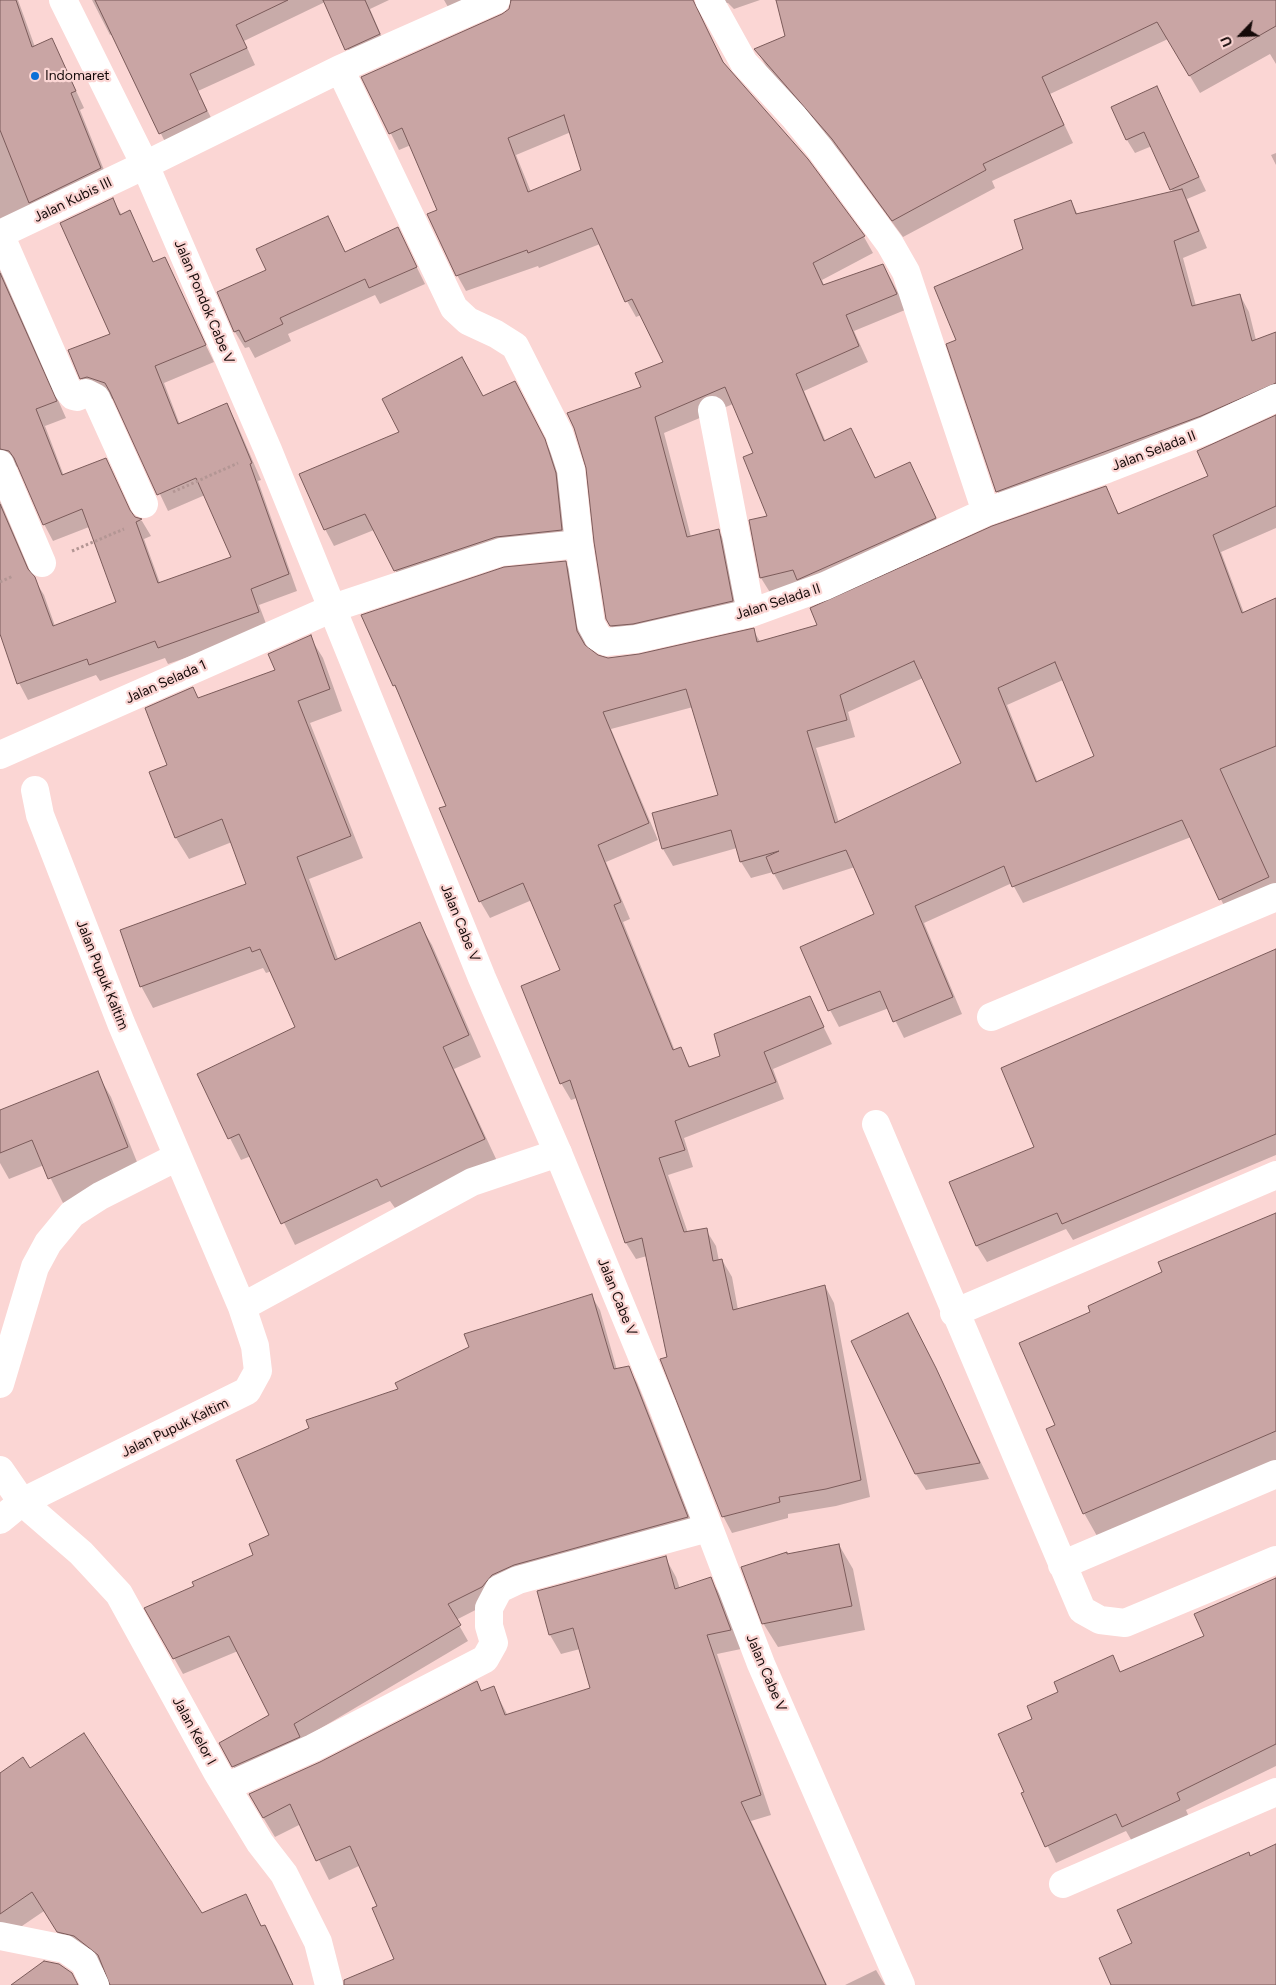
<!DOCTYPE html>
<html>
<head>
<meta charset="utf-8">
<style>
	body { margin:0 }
	#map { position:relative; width:1276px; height:1985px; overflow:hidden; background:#fbd6d4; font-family:Figtree,sans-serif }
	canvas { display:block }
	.north { position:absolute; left:1216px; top:10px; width:50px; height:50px; -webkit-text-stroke:4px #fbd6d4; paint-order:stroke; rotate:246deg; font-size:14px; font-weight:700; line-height:20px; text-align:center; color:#150a09 }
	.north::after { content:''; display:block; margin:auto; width:18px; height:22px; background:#150a09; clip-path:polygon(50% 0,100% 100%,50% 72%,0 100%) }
</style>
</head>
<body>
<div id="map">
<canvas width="1276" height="1985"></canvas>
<div class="north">U</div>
</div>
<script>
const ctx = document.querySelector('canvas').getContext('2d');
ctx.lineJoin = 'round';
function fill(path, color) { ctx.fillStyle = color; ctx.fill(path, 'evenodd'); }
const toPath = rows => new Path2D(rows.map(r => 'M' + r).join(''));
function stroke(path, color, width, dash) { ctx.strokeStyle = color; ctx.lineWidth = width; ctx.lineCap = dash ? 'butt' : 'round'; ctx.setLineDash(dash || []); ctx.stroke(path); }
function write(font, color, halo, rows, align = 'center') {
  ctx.font = font + ' Figtree,sans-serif'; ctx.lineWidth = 4.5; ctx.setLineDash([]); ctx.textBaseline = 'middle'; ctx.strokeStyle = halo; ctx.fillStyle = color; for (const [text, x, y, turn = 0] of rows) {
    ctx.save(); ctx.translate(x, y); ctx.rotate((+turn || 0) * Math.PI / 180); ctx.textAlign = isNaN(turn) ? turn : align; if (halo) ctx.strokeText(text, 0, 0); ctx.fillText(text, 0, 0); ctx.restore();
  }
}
fill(toPath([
	[0,0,18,0,35,47,52,39,84,108,80,110,110,185,0,239],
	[92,0,389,0,370,9,388,51,355,65,325,2,244,41,255,65,198,91,216,128,169,150,112,34,110,35],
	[444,0,664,0,710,36,726,67,864,237,873,253,822,280,824,285,883,265,900,296,905,310,854,331,868,362,804,391,826,442,851,430,876,479,910,464,944,534,771,594,761,578,750,521,768,516,754,453,733,404,664,433,691,537,718,530,728,547,741,617,620,642,607,619,643,388,665,362,641,315,636,317,627,301,600,244,539,268,538,266,466,291,457,275,439,210,411,145,399,150,363,77,503,15,509,10,513,2,508,0,456,21],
	[571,132,582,171,531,192,516,155],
	[712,0,760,0,734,9,728,3,714,3],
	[778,0,1276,0,1276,64,1270,54,1200,93,1168,39,1050,94,1073,143,992,181,995,188,903,237,844,157,766,66,756,49,787,36],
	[1157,88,1206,191,1187,199,1207,248,1183,258,1196,306,1240,295,1249,312,1256,340,1276,333,1276,402,1007,508,997,491,957,340,1025,249,1071,201,1078,215,1173,192,1152,146,1135,153,1127,140],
	[1276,153,1276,165,1271,155],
	[112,199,122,215,129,212,154,263,164,259,214,362,164,383,180,425,227,405,236,422,261,480,258,481,297,591,259,605,268,629,168,664,165,658,100,681,96,675,28,700,19,683,0,630,0,501,31,574,44,595,55,626,118,603,89,527,53,541,44,524,20,468,13,465,0,469,0,270,66,418,45,426,64,476,105,460,133,517,142,521,151,536,144,539,160,583,233,557,205,495,168,511,115,400,97,394,91,395,81,378,111,335],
	[328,217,346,253,398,229,425,284,380,304,375,295,288,334,291,341,255,358,249,347,245,348,235,332,218,293,267,271],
	[483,398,524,398,553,457,564,491,570,546,404,587,374,530,334,546,325,529],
	[1276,416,1276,528,1221,552,1244,613,1276,599,1276,885,1229,916,1191,837,1023,903,1012,883,924,923,962,1014,904,1038,889,1008,839,1027,830,1010,875,915,855,867,783,890,773,872,751,878,741,862,737,848,673,866,663,849,653,814,719,796,693,707,611,729,658,840,606,862,630,919,623,922,675,1051,680,1049,691,1068,721,1057,809,998,832,1044,773,1069,784,1099,684,1138,693,1167,668,1175,688,1233,706,1230,716,1246,719,1261,722,1260,732,1277,738,1310,825,1286,834,1303,870,1497,836,1506,788,1514,788,1518,732,1533,723,1516,668,1358,647,1256,636,1259,626,1243,577,1098,571,1100,561,1083,561,971,532,900,490,918,480,901,448,806,403,701,394,685,565,562,575,579,586,647,598,657,607,659,640,656,753,630,761,643,819,625,1105,487,1119,514,1210,477],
	[923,678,962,763,839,823,816,748,855,737,848,712],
	[1063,680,1095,757,1038,783,1007,705],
	[310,637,323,658,342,711,310,723,363,858,309,879,338,959,419,923,432,945,481,1057,454,1069,497,1161,395,1208,390,1201,295,1245,251,1156,241,1160,198,1075,296,1027,272,971,266,973,263,968,153,1008,141,986,248,885,232,842,189,859,176,838,151,773,169,765,199,699,276,671],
	[1276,950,1276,1155,1073,1240,1066,1229,987,1262,977,1246,951,1183,1036,1147],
	[97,1073,111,1097,141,1172,63,1203,44,1165,9,1179,0,1163,0,1112],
	[1276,1215,1276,1460,1097,1536,1084,1513,1057,1426,1092,1312,1164,1272,1160,1263],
	[591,1295,600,1310,617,1370,628,1367,637,1383,696,1533,491,1602,456,1620,468,1641,301,1740,242,1782,220,1743,270,1715,238,1651,183,1674,146,1608,196,1587,255,1556,400,1390],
	[917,1331,989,1479,926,1490,916,1474],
	[839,1545,853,1569,865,1630,778,1647,763,1623],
	[665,1557,676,1577,680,1589,710,1578,722,1598,741,1649,717,1654,771,1815,751,1821,827,1985,361,1985,396,1960,379,1907,361,1865,329,1880,301,1824,275,1837,261,1814,321,1763,476,1683,482,1692,493,1687,508,1716,591,1689,580,1649,561,1654,550,1635,538,1592],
	[1276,1580,1276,1766,1186,1810,1189,1817,1133,1843,1126,1831,1056,1863,1022,1794,1026,1792,1034,1720,1060,1693,1112,1657,1121,1673,1206,1637],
	[30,1770,201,1915,245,1895,262,1927,264,1926,276,1946,293,1985,112,1985,106,1971,86,1955,70,1951,44,1911,0,1941,0,1774],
	[876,1970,885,1985,845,1985]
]), '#0003');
const building = toPath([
	[0,0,16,0,32,47,52,38,76,91,71,93,101,168,29,203,0,130,0,0],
	[95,0,288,0,236,25,247,48,190,74,207,111,159,134,95,0],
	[323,0,365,0,380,34,345,50,323,0],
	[511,0,693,0,723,62,808,159,865,236,813,263,823,285,883,264,897,294,846,315,859,346,796,374,824,441,851,428,875,478,910,462,936,518,797,580,793,570,760,578,749,520,767,516,743,457,753,453,725,387,655,417,687,537,719,529,733,601,633,624,610,626,606,619,594,542,586,468,574,428,567,413,641,387,635,373,663,362,632,299,625,302,592,228,528,253,527,250,456,276,427,214,437,210,402,128,389,134,361,77,502,14,509,9,511,0],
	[564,115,581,170,528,192,508,138,564,115],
	[776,0,1276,0,1276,26,1189,76,1157,22,1042,77,1064,125,983,164,986,170,892,221,832,139,754,49,785,36,776,0],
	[1157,86,1199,177,1170,190,1144,132,1126,140,1111,107,1157,86],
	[1182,189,1199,231,1174,241,1192,306,1240,294,1252,341,1276,332,1276,383,1201,416,996,492,946,344,956,340,934,287,1023,249,1014,220,1071,200,1076,214,1182,189],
	[113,198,120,215,130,210,153,262,165,257,206,345,155,366,178,424,227,403,252,463,250,464,289,574,251,589,259,612,158,648,155,641,89,665,87,659,17,684,0,634,0,504,28,569,35,577,53,626,116,602,82,509,43,525,14,458,9,451,0,449,0,273,57,401,36,409,62,475,106,458,130,510,135,517,142,519,136,522,158,583,231,557,196,478,157,495,110,392,105,383,87,377,80,379,68,350,110,334,60,223,113,198],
	[328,216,345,252,398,227,417,267,369,288,365,279,280,318,283,324,245,342,239,330,234,332,217,292,266,270,256,249,328,216],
	[462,357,483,396,515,381,545,439,556,473,562,530,496,537,394,571,365,514,324,530,299,474,399,432,382,399,462,357],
	[1276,415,1276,506,1213,535,1242,613,1276,598,1276,746,1220,769,1269,877,1219,900,1182,820,1012,887,1004,866,915,906,953,997,893,1022,880,991,828,1011,800,947,874,914,846,850,773,874,766,857,779,851,740,862,731,830,662,849,652,813,718,795,686,689,603,712,649,823,598,845,621,902,614,905,673,1050,681,1047,689,1067,720,1056,714,1034,810,996,824,1027,764,1052,776,1082,675,1121,685,1150,659,1158,684,1232,707,1228,713,1261,722,1259,733,1310,825,1285,861,1480,826,1489,779,1497,780,1502,722,1517,660,1359,667,1357,642,1238,625,1243,570,1080,560,1084,521,986,560,970,523,883,479,902,439,808,446,806,395,685,393,686,361,615,504,567,566,561,577,631,585,645,598,655,608,658,639,654,754,628,757,642,817,625,810,608,992,526,1106,486,1118,514,1208,476,1197,451,1276,415],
	[914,661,961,763,835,823,807,731,847,720,840,695,914,661],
	[1055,662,1094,756,1036,782,998,688,1055,662],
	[311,635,330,689,298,701,351,836,297,857,335,960,420,922,469,1035,443,1047,485,1139,381,1187,377,1179,281,1224,239,1134,228,1139,197,1074,295,1027,260,949,252,952,250,947,140,987,120,930,246,884,222,819,175,838,149,772,167,765,145,708,193,687,198,698,275,670,268,654,311,635],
	[1276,949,1276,1134,1062,1224,1057,1213,976,1246,949,1182,1034,1147,1001,1068,1276,949],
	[98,1071,128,1147,48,1179,32,1140,0,1153,0,1110,98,1071],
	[1276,1213,1276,1431,1083,1514,1046,1429,1055,1425,1019,1343,1090,1312,1088,1306,1162,1272,1158,1262,1276,1213],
	[592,1294,614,1369,629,1366,688,1517,514,1565,492,1575,482,1587,448,1604,461,1625,294,1724,300,1737,232,1767,219,1743,269,1715,229,1636,173,1659,144,1608,194,1586,192,1582,253,1555,249,1544,269,1535,236,1460,309,1428,306,1420,398,1389,395,1383,469,1347,464,1334,592,1294],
	[908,1313,936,1368,980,1463,915,1474,851,1341,908,1313],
	[839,1544,852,1606,762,1624,741,1567,787,1552,787,1554,839,1544],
	[666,1556,675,1589,711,1577,731,1630,707,1635,761,1795,741,1802,826,1985,344,1985,344,1980,394,1959,372,1908,377,1906,350,1846,316,1861,290,1804,263,1818,249,1794,320,1762,477,1681,481,1691,494,1686,505,1715,590,1688,573,1628,549,1635,537,1591,666,1556],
	[1276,1578,1276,1744,1177,1793,1180,1800,1122,1827,1116,1814,1045,1847,1021,1793,1024,1792,998,1734,1032,1719,1027,1706,1058,1692,1054,1682,1113,1655,1120,1672,1204,1636,1194,1614,1276,1578],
	[84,1733,202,1913,246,1894,261,1926,265,1925,293,1985,110,1985,98,1955,74,1936,57,1932,32,1892,0,1914,0,1773,23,1757,30,1768,84,1733],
	[1276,1844,1276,1985,1111,1985,1099,1958,1132,1943,1117,1910,1249,1852,1250,1856,1276,1844],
	[44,1961,59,1964,72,1973,78,1985,11,1985,44,1961]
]);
fill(building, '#c9a5a4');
stroke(building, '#7b5b5a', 1);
stroke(toPath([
	[173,492,238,463],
	[72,551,124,529],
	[0,582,13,576]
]), '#b39694', 3, [2.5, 2.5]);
stroke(toPath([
	[709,0,744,63,794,117,820,149,890,244,906,272,986,512],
	[340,69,496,0],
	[145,165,340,69,454,308,468,321,496,334,515,346,559,433,571,470,579,544],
	[0,234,68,390,73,396,77,397,86,393,96,398,144,504],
	[712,410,751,613],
	[0,464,42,563],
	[0,755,333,608,501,552,579,544,591,624,598,637,606,642,636,639,751,613,825,586,986,512,1107,469,1207,430,1276,398],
	[991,1017,1276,897],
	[876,1124,1082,1610,1100,1620,1125,1623,1276,1560],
	[242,1307,472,1182,558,1153],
	[954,1313,1276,1175],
	[0,1384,35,1267,48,1243,72,1214,100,1196,177,1157],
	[0,1470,22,1502,81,1553,119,1594,217,1772,260,1843,284,1874,318,1942,329,1985],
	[0,1520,22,1502,247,1391,258,1371,255,1346,242,1307,121,1023,40,815,35,790],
	[1062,1565,1276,1474],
	[226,1787,313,1748,485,1659,494,1643,489,1626,489,1608,499,1589,518,1580,708,1528],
	[1063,1884,1276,1792],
	[0,1936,65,1949,84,1962,95,1985]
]), '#fff', 28);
stroke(toPath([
	[63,0,145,165,268,450,482,978,558,1153,662,1405,761,1664,901,1985],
	[0,234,145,165]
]), '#fff', 28);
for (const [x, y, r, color] of [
	[35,76,5,"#0b6fd7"]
]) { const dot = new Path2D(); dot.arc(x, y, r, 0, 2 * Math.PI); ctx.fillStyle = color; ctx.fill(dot); stroke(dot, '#fbd6d4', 2); }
write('14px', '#150a09', '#fbd6d4', [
	["Indomaret",45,76]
], 'left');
write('14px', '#150a09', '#fbd6d4', [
	["Jalan Kubis III",73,200,-26],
	["Jalan Pondok Cabe V",204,302,67],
	["Jalan Selada II",1154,451,-21],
	["Jalan Selada II",778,602,-18],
	["Jalan Selada 1",166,682,-24],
	["Jalan Cabe V",460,923,68],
	["Jalan Pupuk Kaltim",102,975,68],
	["Jalan Cabe V",617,1297,68],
	["Jalan Pupuk Kaltim",175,1428,-26],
	["Jalan Cabe V",766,1673,67],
	["Jalan Kelor I",194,1731,61]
]);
</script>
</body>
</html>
